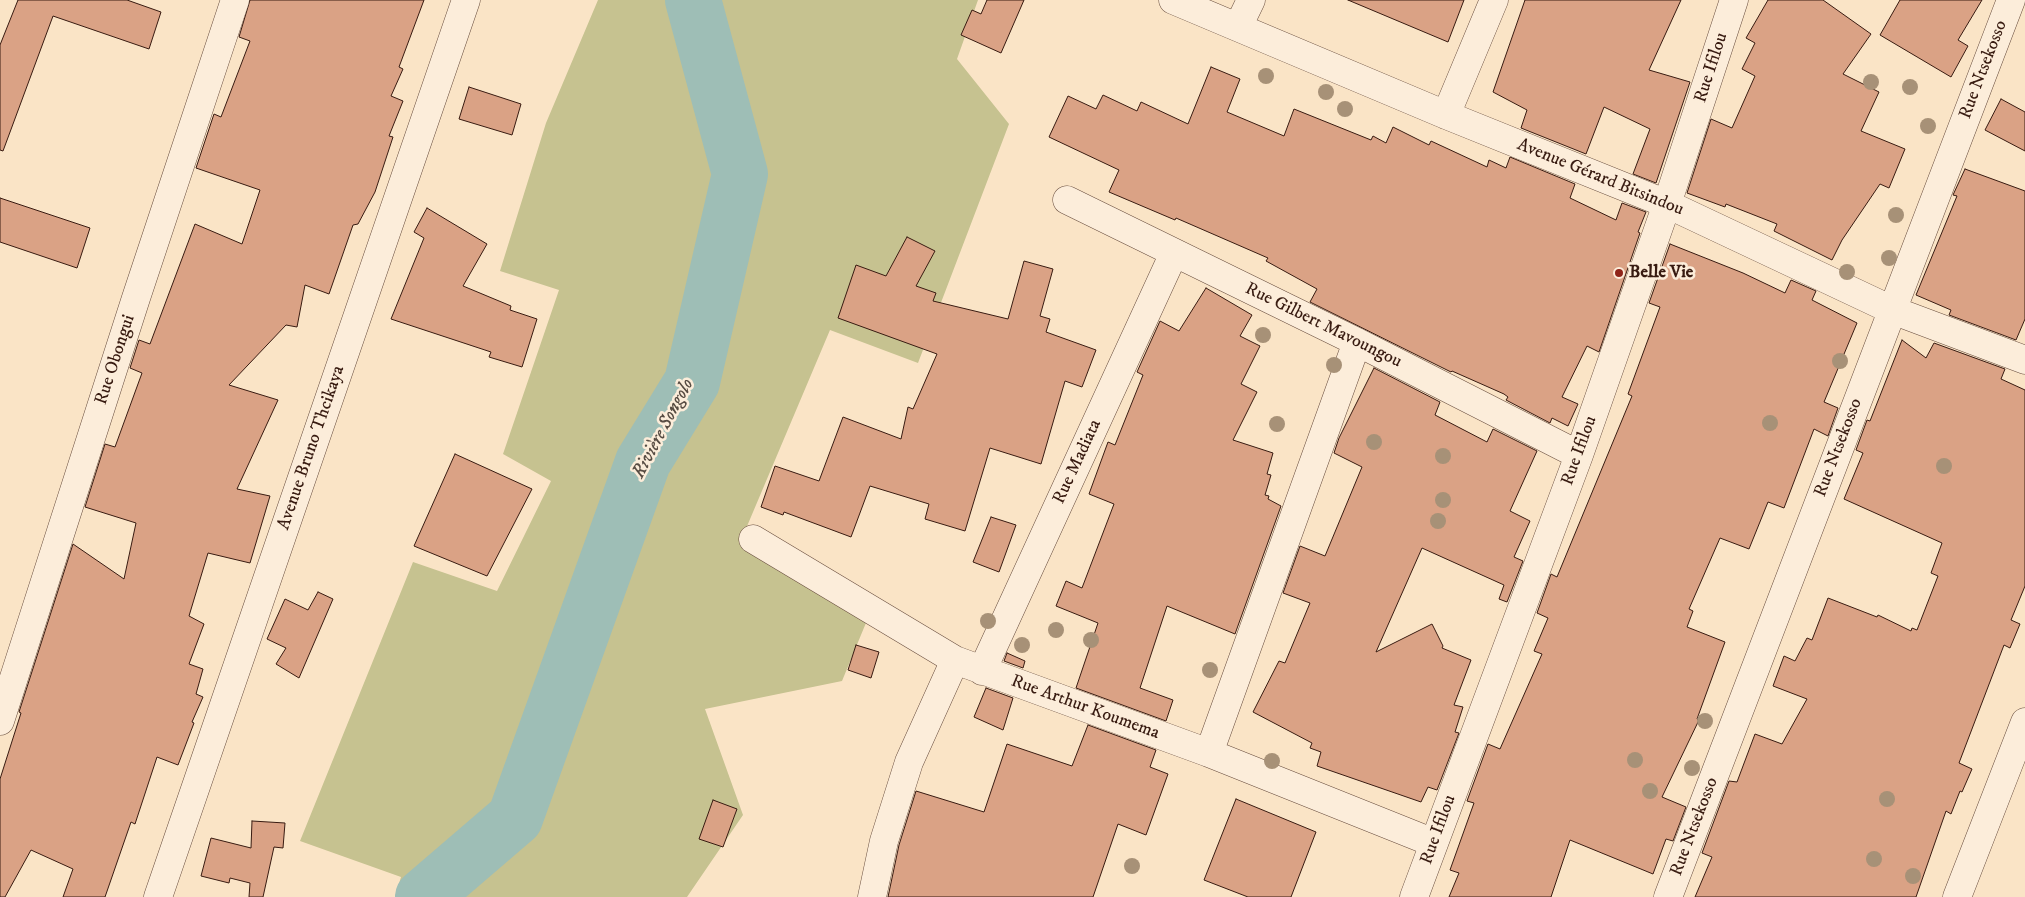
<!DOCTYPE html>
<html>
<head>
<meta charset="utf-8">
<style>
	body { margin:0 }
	canvas { display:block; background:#fae4c6 }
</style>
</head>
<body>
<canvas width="2025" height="897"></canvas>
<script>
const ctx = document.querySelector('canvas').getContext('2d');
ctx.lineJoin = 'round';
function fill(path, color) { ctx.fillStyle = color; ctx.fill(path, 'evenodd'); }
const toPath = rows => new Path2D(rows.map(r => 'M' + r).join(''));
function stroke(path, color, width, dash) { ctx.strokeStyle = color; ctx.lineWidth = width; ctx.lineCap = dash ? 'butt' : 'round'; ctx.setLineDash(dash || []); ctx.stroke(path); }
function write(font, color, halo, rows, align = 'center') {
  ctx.font = font + ' "IM FELL DW Pica",serif'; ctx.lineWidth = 5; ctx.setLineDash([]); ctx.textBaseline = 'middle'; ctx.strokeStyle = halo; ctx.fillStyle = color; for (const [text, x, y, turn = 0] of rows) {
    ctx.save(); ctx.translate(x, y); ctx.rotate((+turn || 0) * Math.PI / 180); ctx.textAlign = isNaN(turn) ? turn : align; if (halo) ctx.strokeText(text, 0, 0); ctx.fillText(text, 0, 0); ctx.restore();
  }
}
fill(toPath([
	[598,0,978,0,957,59,1009,124,918,363,830,330,745,531,875,601,842,681,705,709,743,815,687,897,395,897,401,877,300,841,413,562,497,591,551,481,503,454,559,290,500,271,546,123]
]), '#c6c290');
stroke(toPath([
	[423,897,515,818,643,462,692,382,740,174,693,0]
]), '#9ebeb6', 56);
const building = toPath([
	[18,0,127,0,161,12,149,49,53,16,3,151,0,150,0,45,18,0],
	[250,0,424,0,399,67,403,69,391,96,403,101,389,136,393,137,375,192,358,224,353,225,329,294,305,285,297,327,286,325,229,385,278,400,237,489,270,496,250,563,208,553,189,616,204,624,189,664,203,669,196,694,203,697,192,722,194,723,178,765,157,757,135,824,131,822,105,897,63,897,73,869,31,850,5,897,0,897,0,779,21,713,19,712,73,544,124,579,136,523,85,507,105,444,115,447,142,373,130,368,139,340,150,344,195,224,242,244,260,190,196,168,214,114,221,117,250,41,239,37,250,0],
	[987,0,1024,0,1001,53,961,35,972,10,981,14,987,0],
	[1348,0,1464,0,1448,42,1348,0],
	[1525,0,1681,0,1649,70,1690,82,1656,183,1633,174,1650,129,1604,107,1586,154,1521,128,1527,110,1493,92,1525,0],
	[1768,0,1823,0,1871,34,1843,74,1879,92,1861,131,1905,149,1889,188,1880,184,1842,240,1832,260,1774,231,1777,224,1726,204,1725,207,1687,193,1711,119,1732,128,1755,76,1742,69,1755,43,1746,38,1768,0],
	[1900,0,1982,0,1958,40,1968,46,1951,77,1880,35,1900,0],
	[1211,67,1240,79,1227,112,1284,136,1294,109,1371,140,1373,136,1386,143,1393,127,1429,145,1431,141,1487,167,1489,160,1506,168,1510,157,1575,184,1570,198,1616,220,1622,203,1646,212,1638,232,1640,233,1599,352,1587,346,1562,397,1578,404,1568,426,1552,418,1550,423,1506,400,1508,397,1504,394,1452,371,1451,372,1310,302,1317,289,1266,261,1268,258,1176,218,1175,220,1109,192,1119,170,1049,137,1068,96,1096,109,1103,95,1137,111,1141,102,1188,124,1211,67],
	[469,87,521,104,512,135,459,119,469,87],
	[2001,99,2025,112,2025,151,1985,130,2001,99],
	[1965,169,2025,191,2025,319,2016,340,1949,315,1951,310,1916,295,1957,196,1953,195,1965,169],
	[0,198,90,228,77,268,0,242,0,198],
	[427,208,487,244,463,286,511,306,510,310,537,319,522,367,489,357,491,352,391,319,424,238,414,232,427,208],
	[907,237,935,251,916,286,936,293,933,301,1008,319,1024,261,1053,269,1040,316,1050,319,1046,332,1096,350,1082,387,1065,381,1041,464,990,448,965,531,925,519,929,504,870,486,851,537,784,512,783,515,761,507,775,466,819,481,843,417,901,439,908,407,913,409,937,354,838,318,856,265,886,276,907,237],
	[1670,244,1743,273,1785,293,1791,280,1816,291,1812,300,1857,323,1824,402,1838,408,1828,436,1814,429,1784,508,1768,502,1749,549,1720,538,1689,609,1693,611,1687,627,1725,642,1697,719,1699,720,1662,797,1686,807,1673,841,1666,839,1653,874,1570,840,1551,897,1449,897,1459,873,1450,870,1474,803,1467,801,1488,744,1500,749,1542,654,1534,651,1548,618,1537,613,1551,574,1557,577,1632,396,1628,394,1660,307,1649,303,1670,244],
	[1206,288,1252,315,1240,336,1260,346,1241,384,1257,392,1233,440,1273,453,1267,474,1271,475,1265,495,1269,496,1268,499,1281,506,1235,634,1167,606,1140,688,1173,700,1166,721,1076,688,1098,623,1056,606,1066,581,1082,588,1114,504,1089,494,1108,442,1115,445,1143,375,1137,372,1160,321,1179,331,1206,288],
	[1902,340,1926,358,1934,343,2005,369,2001,379,2025,390,2025,586,2011,620,2020,624,2010,648,2004,645,1959,763,1972,769,1962,792,1960,791,1951,814,1946,811,1916,897,1695,897,1712,857,1702,853,1729,781,1737,782,1755,734,1782,744,1807,699,1773,686,1784,656,1795,661,1807,638,1812,640,1828,598,1877,617,1878,615,1911,631,1912,628,1917,630,1938,576,1931,573,1942,543,1844,499,1863,453,1856,450,1867,420,1870,421,1902,340],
	[1374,368,1440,402,1435,415,1487,442,1493,429,1537,451,1510,511,1530,521,1514,557,1523,561,1507,602,1499,599,1504,585,1422,548,1376,652,1432,624,1443,646,1442,648,1471,660,1454,705,1463,707,1455,732,1459,733,1437,790,1428,787,1421,802,1317,766,1321,752,1310,748,1312,743,1253,712,1279,661,1285,663,1310,603,1283,593,1300,546,1325,556,1362,467,1334,453,1339,438,1374,368],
	[455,454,532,489,487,576,414,546,455,454],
	[991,517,1016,525,999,572,973,562,991,517],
	[318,592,333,599,299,678,276,664,286,648,267,639,285,599,308,610,318,592],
	[856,645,879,652,871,678,848,670,856,645],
	[1007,653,1025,661,1023,668,1004,661,1007,653],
	[986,688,1013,698,1003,730,974,717,986,688],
	[1088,725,1156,750,1150,767,1168,774,1146,835,1118,824,1093,897,888,897,899,845,916,791,984,812,1007,744,1072,766,1088,725],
	[1236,799,1316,832,1291,897,1248,897,1204,880,1236,799],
	[713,800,737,809,723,847,699,839,713,800],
	[252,821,285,823,283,848,274,847,263,897,249,897,250,883,230,878,229,883,201,876,211,838,251,848,252,821]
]);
fill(building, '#daa285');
stroke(building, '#381b11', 1);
const minor = toPath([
	[1173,0,1446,115,1667,204,1892,310,2025,360],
	[1238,27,1251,0],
	[1446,115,1494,0],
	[1067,200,1357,342,1579,455],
	[753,539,955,660,1209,753,1434,843],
	[982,671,1174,253],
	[0,721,136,298,235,0],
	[1209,753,1357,342],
	[158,897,466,0],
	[872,897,884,841,909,762,955,660],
	[1414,897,1579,455,1667,204,1734,0],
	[1668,897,2011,0],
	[1957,897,2025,722]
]);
stroke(minor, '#684d3e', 29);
stroke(minor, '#fcedda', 28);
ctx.fillStyle = '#a79177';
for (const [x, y] of [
	[1266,76],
	[1871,82],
	[1910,87],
	[1326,92],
	[1345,109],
	[1928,126],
	[1896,215],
	[1889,258],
	[1847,272],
	[1263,335],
	[1840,361],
	[1334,365],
	[1770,423],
	[1277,424],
	[1374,442],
	[1443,456],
	[1944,466],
	[1443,500],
	[1438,521],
	[988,621],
	[1056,630],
	[1091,640],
	[1022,645],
	[1210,670],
	[1705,721],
	[1635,760],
	[1272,761],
	[1692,768],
	[1650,791],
	[1887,799],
	[1874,859],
	[1132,866],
	[1913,876]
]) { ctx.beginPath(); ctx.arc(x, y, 8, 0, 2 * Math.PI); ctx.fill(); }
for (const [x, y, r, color] of [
	[1619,273,5,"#8f2418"]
]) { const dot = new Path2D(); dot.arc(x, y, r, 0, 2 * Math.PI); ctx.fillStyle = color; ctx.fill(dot); stroke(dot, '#fcedda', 2); }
write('18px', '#381b11', '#fcedda', [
	["Rue Ifilou",1712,68,-72],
	["Rue Ntsekosso",1984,70,-69],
	["Avenue Gérard Bitsindou",1600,178,22],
	["Rue Gilbert Mavoungou",1323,326,26],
	["Rue Obongui",116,360,-72],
	["Avenue Bruno Thcikaya",312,448,-71],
	["Rue Ntsekosso",1839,448,-69],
	["Rue Ifilou",1580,451,-70],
	["Rue Madiata",1078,462,-65],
	["Rue Arthur Koumema",1085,708,20],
	["Rue Ntsekosso",1695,827,-69],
	["Rue Ifilou",1439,830,-70]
]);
write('bold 18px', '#381b11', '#fcedda', [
	["Belle Vie",1629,273]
], 'left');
write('italic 19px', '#574c43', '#fcedda', [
	["Rivière Songolo",664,429,-62]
]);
</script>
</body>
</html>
